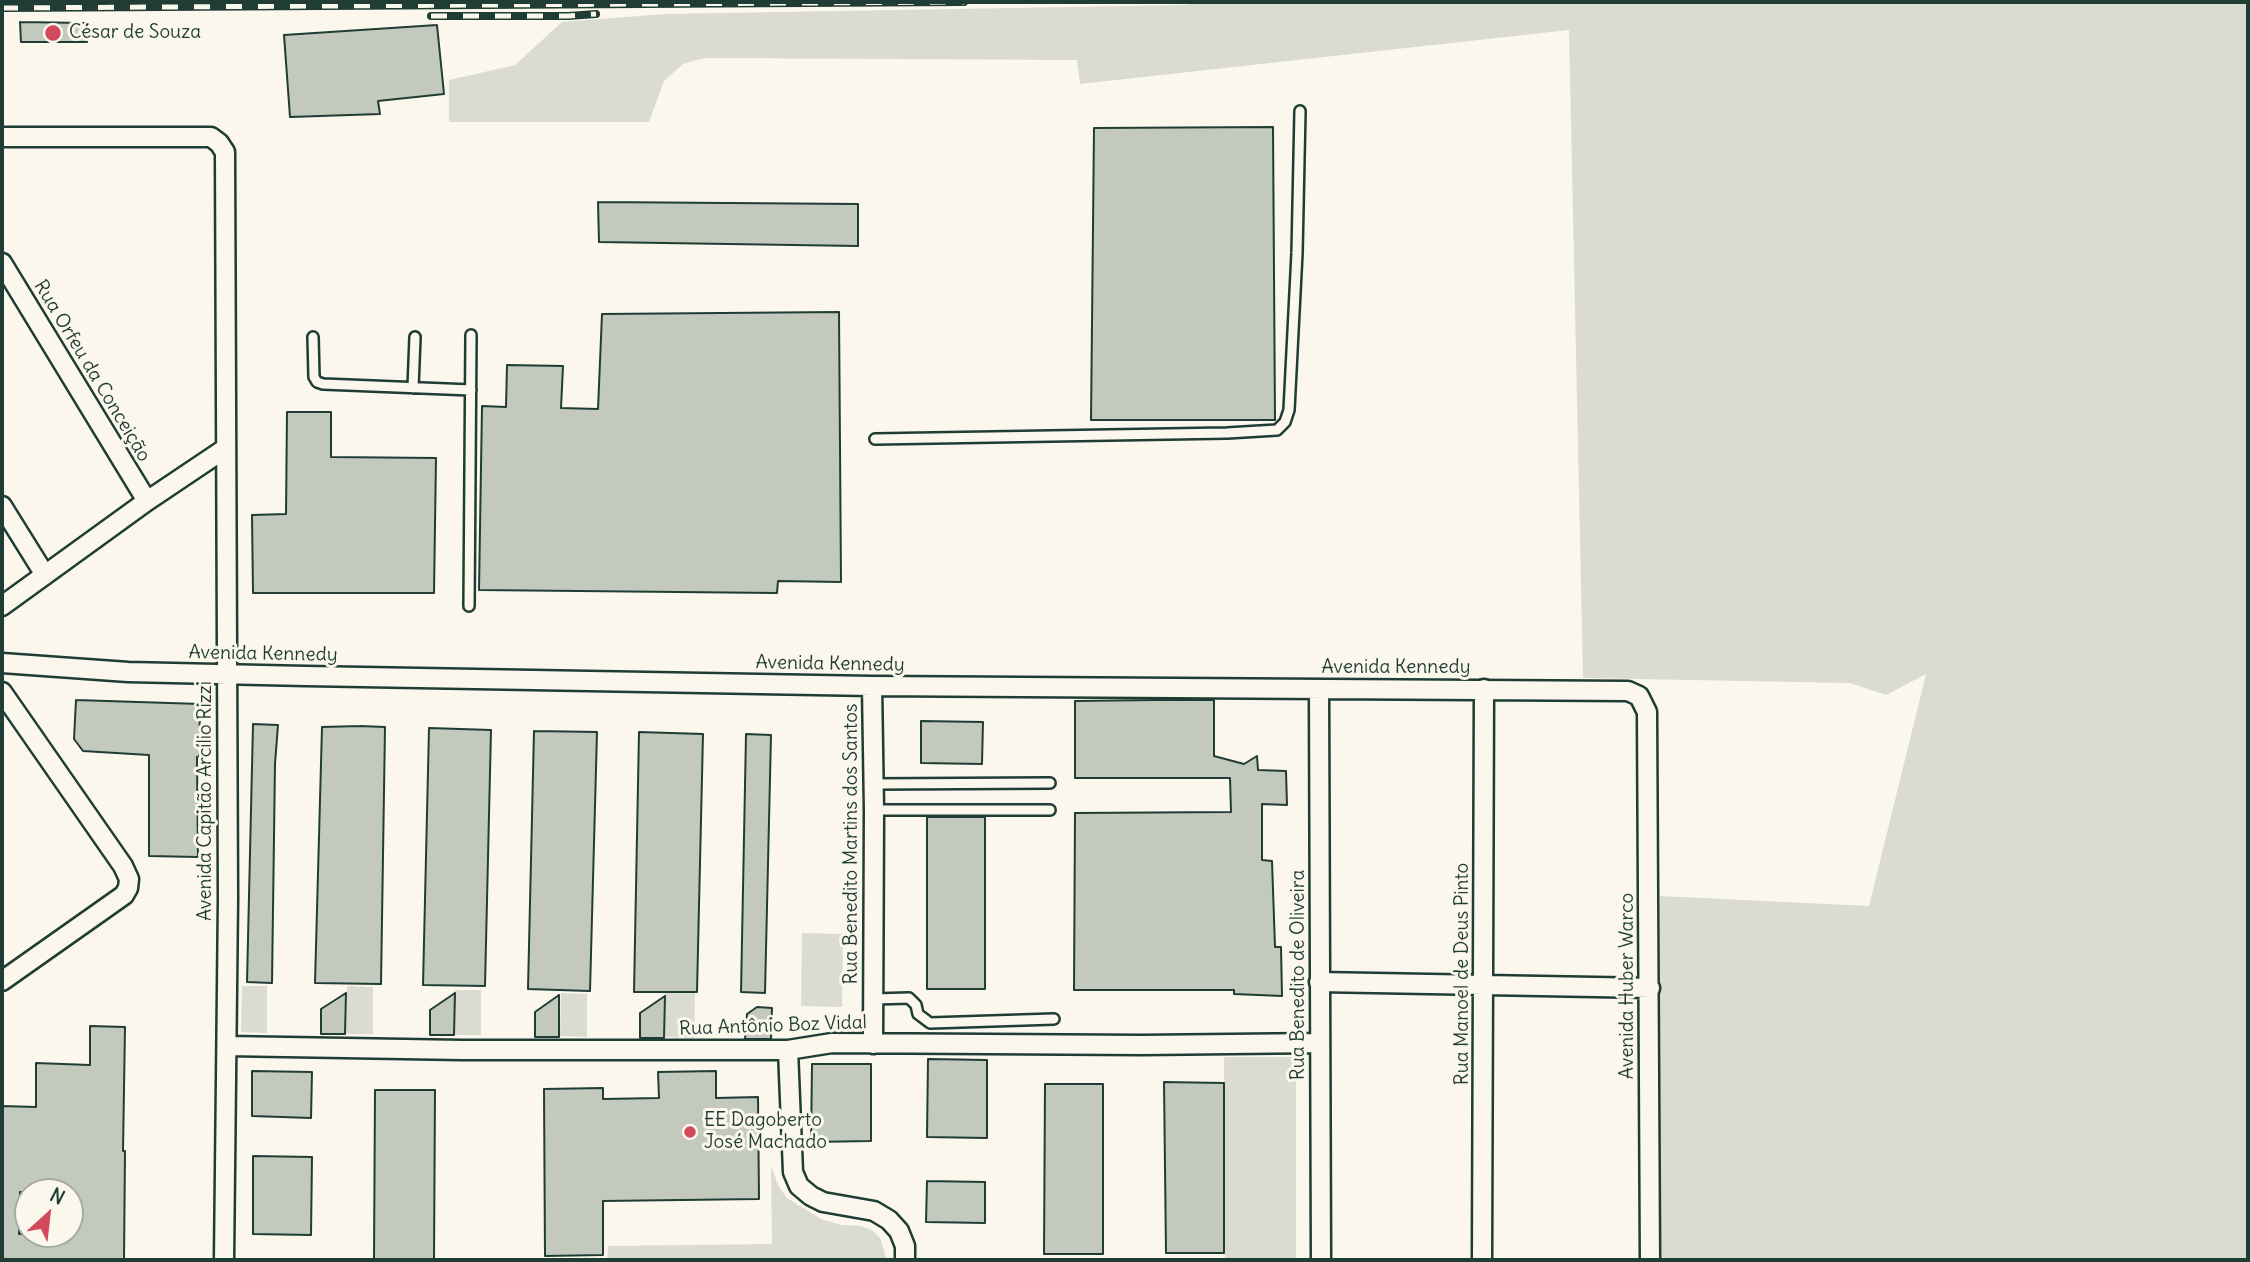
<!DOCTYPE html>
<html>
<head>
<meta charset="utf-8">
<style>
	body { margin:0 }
	#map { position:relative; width:2250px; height:1262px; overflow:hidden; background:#fbf7ec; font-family:Delius,sans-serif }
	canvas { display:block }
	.frame { position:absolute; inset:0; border:4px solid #1f3d34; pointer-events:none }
	.north { position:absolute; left:14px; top:1178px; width:70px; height:70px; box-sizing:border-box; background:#fbf7ec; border:2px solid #a3ada2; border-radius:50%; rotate:27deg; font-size:19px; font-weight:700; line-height:28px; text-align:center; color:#1f3d34 }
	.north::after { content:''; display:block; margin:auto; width:24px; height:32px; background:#d1495b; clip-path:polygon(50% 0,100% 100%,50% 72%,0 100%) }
</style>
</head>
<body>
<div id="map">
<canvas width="2250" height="1262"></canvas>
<div class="frame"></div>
<div class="north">N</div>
</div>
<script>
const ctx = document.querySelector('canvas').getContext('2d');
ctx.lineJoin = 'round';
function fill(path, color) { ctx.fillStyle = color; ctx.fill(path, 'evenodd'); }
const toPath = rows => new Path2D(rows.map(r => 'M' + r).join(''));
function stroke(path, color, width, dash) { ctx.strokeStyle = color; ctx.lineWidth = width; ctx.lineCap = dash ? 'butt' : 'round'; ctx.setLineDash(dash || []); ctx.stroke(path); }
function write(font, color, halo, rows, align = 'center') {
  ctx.font = font + ' Delius,sans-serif'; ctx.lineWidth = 6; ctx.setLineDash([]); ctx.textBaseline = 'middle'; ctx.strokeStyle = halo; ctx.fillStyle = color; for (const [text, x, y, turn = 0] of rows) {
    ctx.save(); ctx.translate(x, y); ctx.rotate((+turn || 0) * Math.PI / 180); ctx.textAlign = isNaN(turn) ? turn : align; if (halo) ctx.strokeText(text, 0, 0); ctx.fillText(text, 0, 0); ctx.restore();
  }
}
fill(toPath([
	[1208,2,2248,2,2248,1260,1660,1260,1660,896,1869,906,1926,674,1886,695,1850,683,1583,678,1569,30,1080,84,1077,60,705,58,683,64,664,81,649,122,449,122,449,80,515,65,562,22,665,14,1183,5],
	[802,933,843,934,842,1007,801,1006],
	[242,986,267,986,267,1033,241,1032],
	[347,986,373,987,373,1034,346,1034],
	[455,990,481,990,481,1035,454,1035],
	[561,993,587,994,587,1037,560,1036],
	[665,993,695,993,694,1038,665,1037],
	[1224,1057,1296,1057,1296,1260,1225,1260],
	[771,1166,779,1187,787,1198,821,1219,842,1225,860,1226,872,1230,880,1238,887,1260,607,1260,608,1246,772,1244]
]), '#dbdcd1');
const building = toPath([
	[20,22,86,23,87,42,21,42,20,22],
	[437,25,444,94,378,101,380,114,290,117,284,35,437,25],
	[1273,127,1275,420,1091,420,1094,128,1273,127],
	[598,202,858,204,858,246,599,242,598,202],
	[839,312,841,582,778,581,777,593,479,590,482,406,506,407,507,365,563,366,561,408,598,409,602,314,839,312],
	[287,412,331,412,331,457,436,458,434,593,253,593,252,515,286,514,287,412],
	[76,700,200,704,199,757,197,757,198,857,149,856,149,755,83,751,74,739,76,700],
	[1155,700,1214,700,1214,756,1244,764,1257,756,1258,770,1286,771,1287,805,1262,804,1262,860,1272,861,1275,947,1281,947,1282,996,1234,994,1234,990,1074,990,1075,813,1231,812,1230,778,1075,778,1075,701,1155,700],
	[921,721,983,722,982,764,921,763,921,721],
	[253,724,278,725,275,764,272,983,247,982,253,724],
	[360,726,385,727,381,984,315,983,322,727,360,726],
	[429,728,491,730,485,986,423,985,429,728],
	[534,731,597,732,590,991,528,989,534,731],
	[639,732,703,734,697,992,634,992,639,732],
	[746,734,771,735,765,993,741,992,746,734],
	[927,817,985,817,985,989,927,989,927,817],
	[346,993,345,1034,321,1034,321,1009,346,993],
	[455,993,454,1035,430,1035,430,1010,455,993],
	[559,995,559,1037,535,1037,535,1012,559,995],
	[665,996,664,1038,640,1038,640,1013,665,996],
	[757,1007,772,1008,771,1039,745,1039,747,1014,757,1007],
	[90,1026,125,1027,123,1151,125,1151,124,1260,2,1260,2,1106,36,1107,36,1063,90,1065,90,1026],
	[20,1192,70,1192,70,1234,19,1234,20,1192],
	[928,1059,987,1060,987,1138,927,1137,928,1059],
	[812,1064,871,1064,871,1141,811,1142,812,1064],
	[252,1071,312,1072,311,1118,252,1116,252,1071],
	[716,1071,716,1098,758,1097,759,1199,603,1201,603,1255,545,1256,544,1089,603,1088,603,1099,659,1098,658,1072,716,1071],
	[1164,1082,1224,1083,1224,1253,1166,1253,1164,1082],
	[1045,1084,1103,1084,1103,1254,1044,1254,1045,1084],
	[375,1090,435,1090,434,1260,374,1260,375,1090],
	[253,1156,312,1157,311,1235,253,1234,253,1156],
	[927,1181,985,1182,985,1223,926,1222,927,1181]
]);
fill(building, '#c4c9be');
stroke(building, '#1f3d34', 2);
const lane = toPath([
	[313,337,314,377,317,382,323,384,471,390],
	[413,388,415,337],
	[875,439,1227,433,1277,430,1285,422,1289,410,1297,253,1300,111],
	[469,606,471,335],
	[874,784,1050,783],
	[874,810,1050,810],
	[874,999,909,998,916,1005,918,1014,930,1023,1054,1019]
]);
const street = toPath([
	[2,137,211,137,219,143,225,152,228,898,224,1260],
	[2,263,147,501],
	[2,506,45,575],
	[2,606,147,501,226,448],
	[2,663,128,672,306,676,872,686,1628,691,1639,696,1647,712,1650,1260],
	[872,686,874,810,873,1044],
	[1319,690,1321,1260],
	[2,692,123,866,129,879,128,888,124,895,2,981],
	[1319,982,1650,988],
	[227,1046,462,1050,788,1050,832,1043,1142,1045,1320,1043],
	[788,1050,793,1172,799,1186,811,1196,823,1202,874,1211,889,1220,899,1231,905,1246,905,1260],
	[1482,1260,1484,689]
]);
stroke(lane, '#1f3d34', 14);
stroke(street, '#1f3d34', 23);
stroke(lane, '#fbf7ec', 9);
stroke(street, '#fbf7ec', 18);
const rail = toPath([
	[2,8,964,2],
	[431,16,568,16,596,14]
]);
stroke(rail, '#1f3d34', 8);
stroke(rail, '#fbf7ec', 5, [16]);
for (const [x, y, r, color] of [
	[53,33,9,"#d1495b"],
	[690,1132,7,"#d1495b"]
]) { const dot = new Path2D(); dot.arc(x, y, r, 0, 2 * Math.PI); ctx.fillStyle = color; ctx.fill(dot); stroke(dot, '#fbf7ec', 2.5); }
write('19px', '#1f3d34', '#fbf7ec', [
	["César de Souza",69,33],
	["EE Dagoberto",704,1121],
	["José Machado",704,1143]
], 'left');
write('19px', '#1f3d34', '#fbf7ec', [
	["Rua Orfeu da Conceição",92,371,59],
	["Avenida Kennedy",263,654,1],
	["Avenida Kennedy",830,664,1],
	["Avenida Kennedy",1396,668],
	["Avenida Capitão Arcílio Rizzi",206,801,-90],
	["Rua Benedito Martins dos Santos",852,844,-90],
	["Rua Manoel de Deus Pinto",1463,974,-90],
	["Rua Benedito de Oliveira",1299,975,-90],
	["Avenida Huber Warco",1628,986,-90],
	["Rua Antônio Boz Vidal",773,1026,-2]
]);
</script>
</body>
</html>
